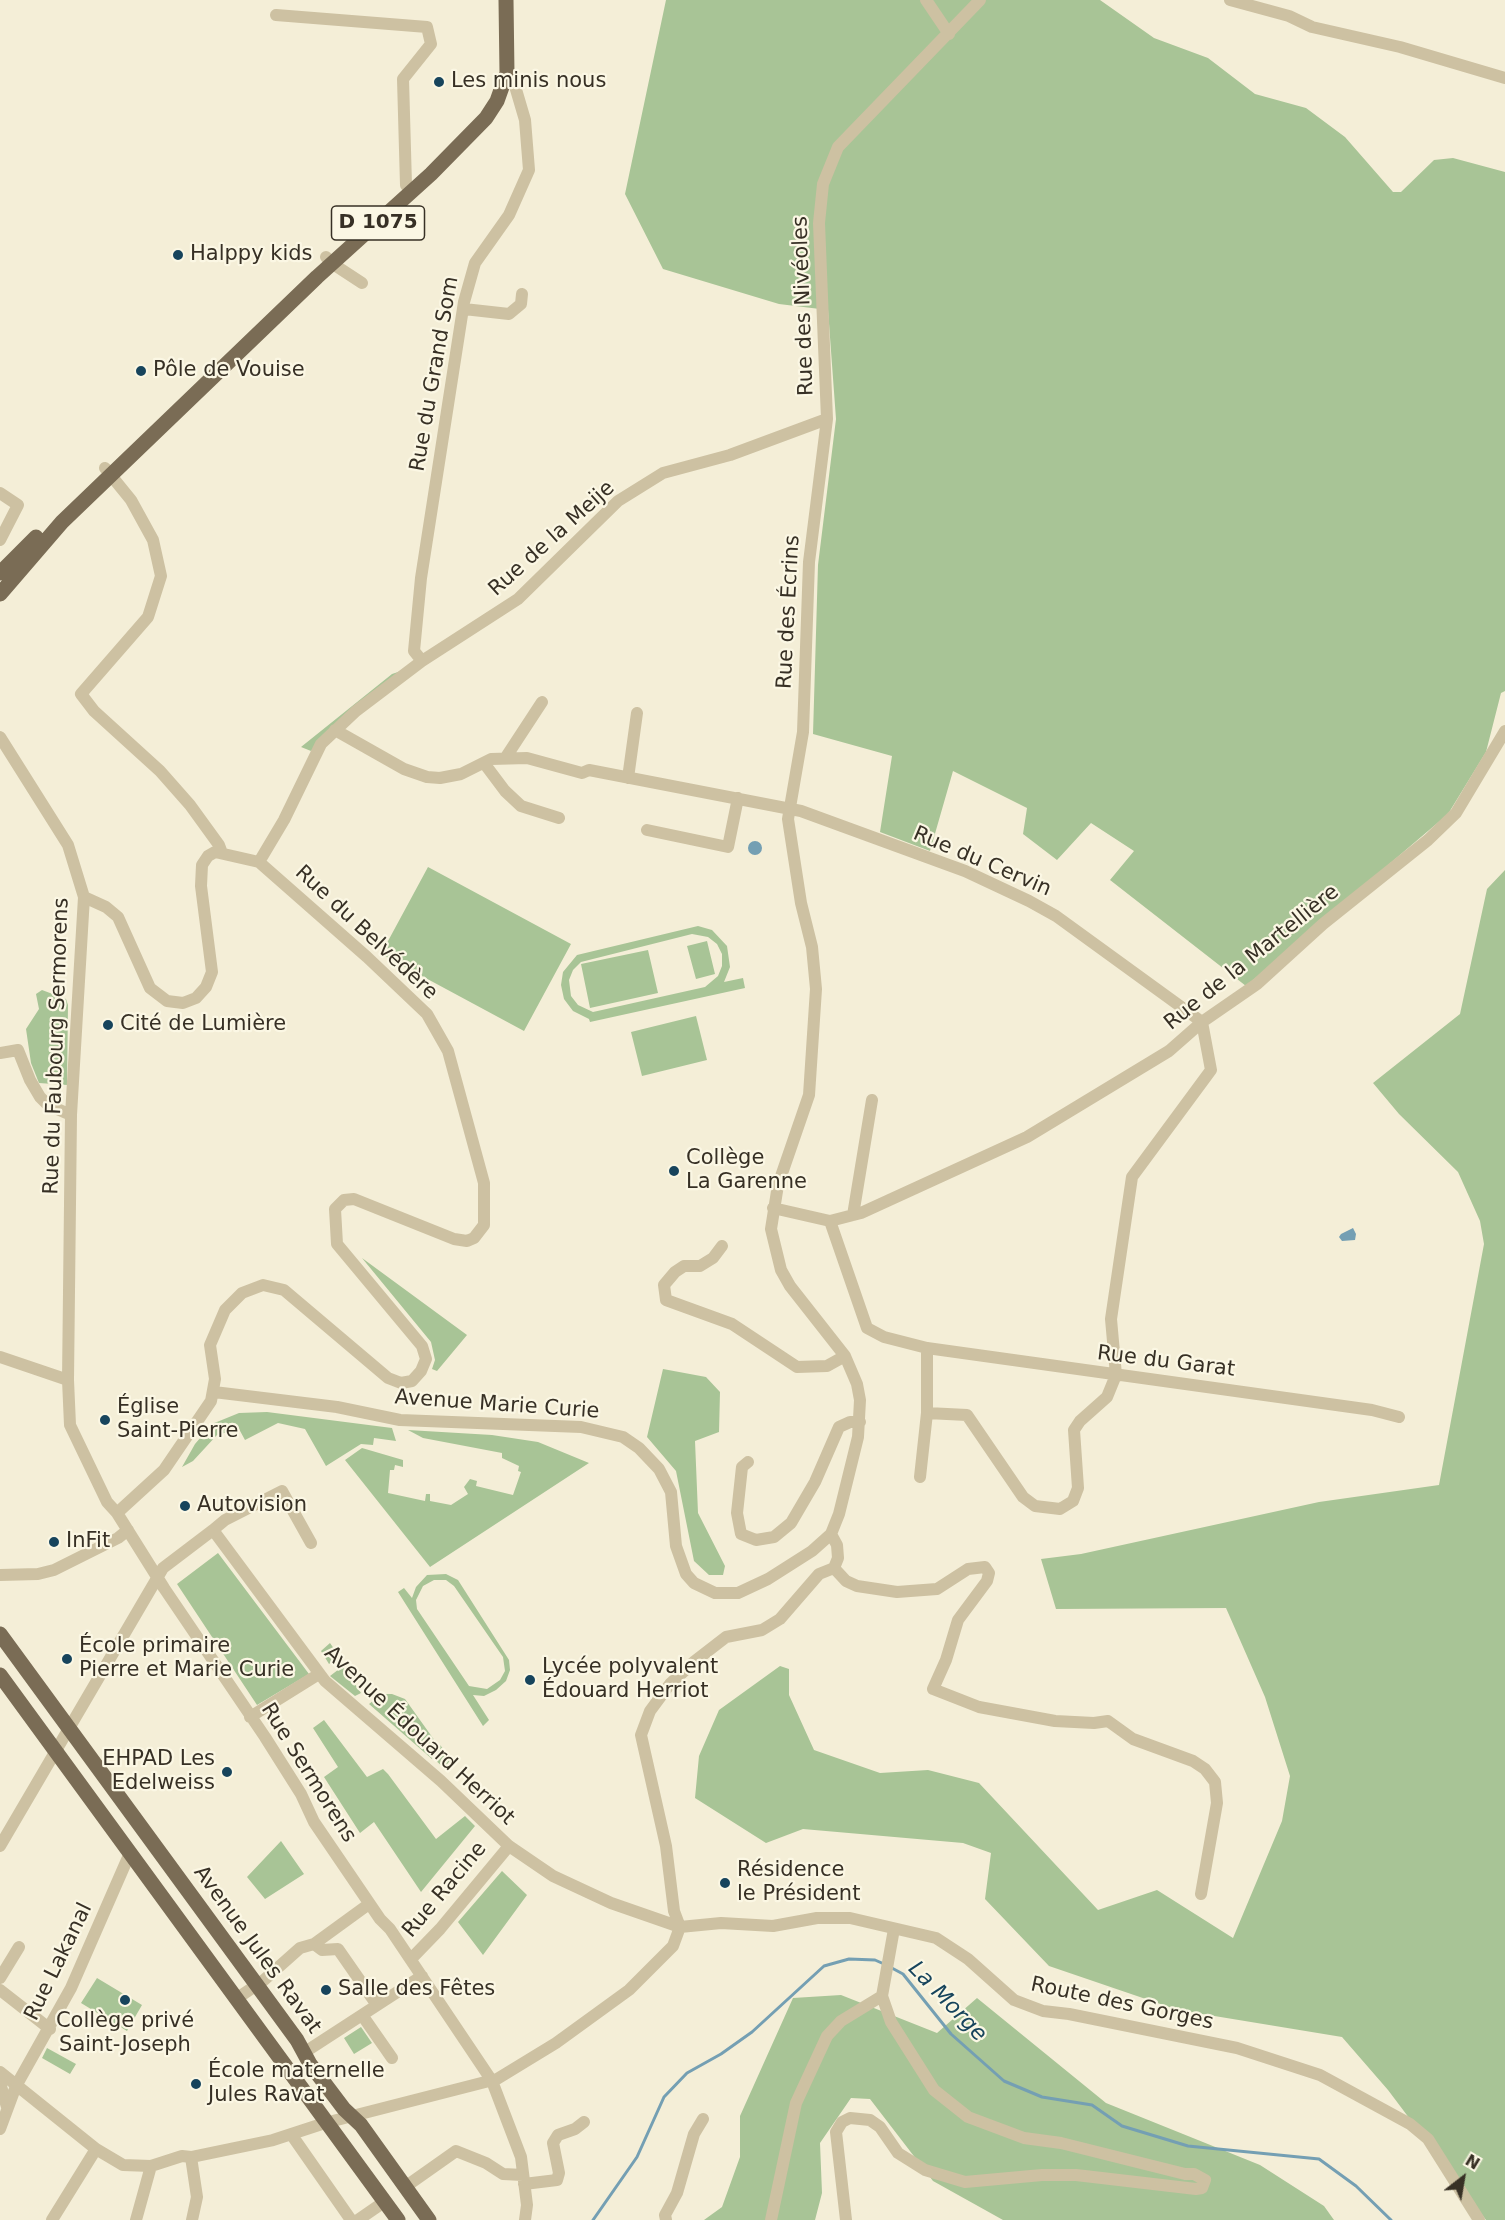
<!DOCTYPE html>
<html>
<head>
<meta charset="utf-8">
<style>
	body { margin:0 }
	#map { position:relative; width:1505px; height:2220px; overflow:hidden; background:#f4eed7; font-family:"DejaVu Sans",sans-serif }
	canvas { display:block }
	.north { position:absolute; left:1433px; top:2148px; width:60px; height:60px; -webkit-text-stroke:4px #fbf7e4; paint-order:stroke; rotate:31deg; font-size:16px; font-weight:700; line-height:24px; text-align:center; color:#373025 }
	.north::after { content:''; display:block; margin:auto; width:21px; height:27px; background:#373025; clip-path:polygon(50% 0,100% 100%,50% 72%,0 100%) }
</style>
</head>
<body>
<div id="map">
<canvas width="1505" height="2220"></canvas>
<div class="north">N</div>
</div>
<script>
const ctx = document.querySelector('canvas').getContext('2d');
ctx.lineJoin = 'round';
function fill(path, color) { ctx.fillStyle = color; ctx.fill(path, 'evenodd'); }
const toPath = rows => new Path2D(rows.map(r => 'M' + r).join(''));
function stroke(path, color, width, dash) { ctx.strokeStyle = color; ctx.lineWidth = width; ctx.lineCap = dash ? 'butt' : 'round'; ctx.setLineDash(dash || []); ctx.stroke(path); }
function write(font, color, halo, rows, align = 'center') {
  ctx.font = font + ' "DejaVu Sans",sans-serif'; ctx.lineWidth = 4.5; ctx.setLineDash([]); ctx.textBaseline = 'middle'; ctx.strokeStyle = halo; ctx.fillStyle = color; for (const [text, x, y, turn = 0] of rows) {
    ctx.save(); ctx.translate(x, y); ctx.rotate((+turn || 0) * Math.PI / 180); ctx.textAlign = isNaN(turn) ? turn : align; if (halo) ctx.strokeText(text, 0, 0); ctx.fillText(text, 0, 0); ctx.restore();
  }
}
fill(toPath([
	[666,0,1100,0,1154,38,1208,58,1255,94,1306,108,1345,137,1393,192,1401,192,1434,160,1453,158,1505,172,1505,691,1501,693,1486,752,1448,814,1246,986,1110,880,1134,851,1091,823,1057,860,1023,834,1027,808,953,771,930,851,880,832,892,756,813,734,818,565,836,419,828,310,779,304,663,269,625,194],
	[401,671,334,725,311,751,301,747,392,674],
	[428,867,571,944,524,1031,381,954],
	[1505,870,1505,2220,1486,2220,1388,2090,1342,2037,1178,2010,1049,1966,985,1899,991,1853,963,1843,803,1829,766,1843,695,1798,699,1756,719,1710,780,1666,789,1669,789,1695,814,1750,880,1773,928,1770,979,1783,1098,1910,1157,1890,1233,1938,1282,1821,1290,1776,1265,1697,1226,1608,1056,1609,1041,1559,1081,1554,1319,1502,1439,1485,1484,1244,1480,1221,1458,1172,1399,1114,1373,1083,1460,1014,1487,889],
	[698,926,712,930,727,946,730,967,724,982,743,978,745,988,590,1022,589,1019,573,1011,564,999,561,985,563,972,577,955],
	[692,934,708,937,717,944,722,954,722,966,718,976,705,987,593,1012,578,1005,571,996,569,980,573,970,581,962],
	[707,941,715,974,696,979,687,946],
	[648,950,658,993,590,1008,581,964],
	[42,990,66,999,68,1005,67,1085,39,1083,31,1063,26,1029,39,1009,36,994],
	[696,1016,707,1060,642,1076,631,1032],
	[362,1258,467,1335,437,1371,432,1369,435,1360,431,1342],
	[663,1369,706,1377,720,1392,719,1432,695,1441,698,1513,725,1566,723,1575,709,1575,694,1561,676,1471,647,1437],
	[267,1412,392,1428,396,1441,374,1438,373,1445,361,1444,326,1466,305,1429,278,1423,245,1440,239,1429,217,1435,193,1461,182,1467,195,1444,212,1424,239,1413],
	[408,1430,492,1435,538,1442,589,1463,430,1567,345,1460,362,1448,403,1460,403,1467,395,1465,394,1470,390,1470,388,1493,425,1501,426,1494,430,1494,430,1501,451,1505,468,1494,464,1487,470,1479,477,1481,476,1486,513,1495,521,1472,518,1471,519,1466,502,1458,502,1453,423,1438],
	[218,1553,309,1674,257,1705,177,1584],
	[446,1574,458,1580,509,1660,510,1670,506,1681,496,1690,484,1696,473,1695,489,1720,483,1726,398,1592,404,1588,412,1598,416,1587,427,1575],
	[434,1580,446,1580,454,1586,503,1657,505,1671,500,1680,487,1689,469,1686,417,1609,416,1600,423,1586],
	[330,1643,339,1656,329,1664,321,1651],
	[343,1666,344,1668,361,1693,355,1696,330,1676],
	[382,1694,392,1694,405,1699,435,1741,432,1759,369,1704],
	[324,1720,367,1777,383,1769,388,1774,436,1839,465,1816,475,1826,421,1892,374,1822,360,1833,324,1777,338,1767,313,1728],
	[438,1743,452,1758,444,1768,434,1759],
	[281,1841,304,1874,265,1899,247,1877],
	[502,1871,527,1895,483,1955,458,1922],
	[97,1978,142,2005,127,2031,81,2003],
	[841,1995,937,2033,977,1998,1106,2103,1260,2165,1324,2206,1334,2220,1003,2220,933,2181,870,2099,851,2098,820,2143,822,2193,815,2220,704,2220,722,2207,740,2157,740,2116,793,1998],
	[361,2027,372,2043,354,2054,344,2038],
	[47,2048,76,2064,70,2074,42,2058]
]), '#a8c496');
fill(toPath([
	'748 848a7 7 0 1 1 14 0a7 7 0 1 1-14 0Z',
	[1353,1228,1356,1234,1355,1240,1342,1241,1339,1237,1341,1234]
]), '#749fb3');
stroke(toPath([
	[890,1967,903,1974,951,2034,1004,2081,1042,2097,1092,2105,1122,2126,1188,2146,1319,2159,1356,2186,1391,2220],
	[593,2220,637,2157,664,2097,687,2073,721,2054,752,2032,824,1966,849,1959,875,1960,884,1964]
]), '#749fb3', 3);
stroke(toPath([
	[926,0,949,34],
	[1230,0,1289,16,1312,27,1400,47,1505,78],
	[276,15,427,27,431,44,403,79,406,185,412,192],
	[326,257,333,264,362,283],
	[464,309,509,314,521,304,522,294],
	[105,468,131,500,153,540,161,576,148,617,81,694,94,711,160,771,190,805,219,845,222,853],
	[0,493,18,505,0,540],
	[422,661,414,651,421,578,464,302,475,263,509,215,529,170,525,120,515,86,507,73],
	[335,730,404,769,427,777,440,778,461,774,491,759,527,758,582,773,589,770,801,811,965,871,1029,901,1056,916,1202,1022,1211,1070,1132,1177,1111,1319,1116,1375,1107,1397,1080,1421,1074,1430,1078,1488,1073,1501,1060,1509,1035,1506,1023,1497,967,1415,927,1413],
	[0,737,68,845,84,897,71,1115,68,1380,70,1425,107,1502,117,1513,164,1588,265,1737,301,1794,314,1822,380,1919,390,1929,492,2081,521,2157,527,2205,525,2220],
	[506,757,542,702],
	[484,763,505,791,521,806,559,818],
	[628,778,637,713],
	[647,830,728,847,738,798],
	[259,862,284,820,321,744,356,711,422,661,518,599,618,501,663,473,730,455,827,419],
	[84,897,106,907,118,917,150,988,167,1001,183,1003,196,998,206,987,212,972,201,886,202,865,208,856,215,852,259,862,367,957,427,1014,448,1051,484,1183,484,1225,474,1238,467,1241,454,1239,354,1199,344,1200,335,1209,337,1244,422,1346,426,1359,421,1371,412,1381,401,1383,388,1378,284,1290,263,1285,242,1293,225,1310,210,1345,215,1379,211,1401,164,1470,117,1513],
	[0,1053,18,1050,30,1080,40,1097,48,1105,71,1115],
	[773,1208,830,1221,861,1213,1027,1137,1169,1051,1202,1022,1257,984,1323,924,1428,840,1456,813,1505,731],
	[853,1215,872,1100],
	[830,1221,867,1328,884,1337,927,1348,1372,1410,1399,1417],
	[722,1246,713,1258,700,1266,684,1266,675,1272,664,1285,666,1300,732,1324,797,1367,827,1366,845,1356],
	[0,1357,68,1380],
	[214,1392,337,1407,400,1420,581,1427,623,1437,639,1448,659,1469,671,1492,676,1546,686,1574,694,1583,715,1593,738,1593,768,1579,812,1551,831,1534,839,1514,858,1437,860,1400,857,1384,845,1356,790,1286,781,1270,771,1229,778,1185,809,1095,816,989,812,947,801,903,788,819,803,732,809,562,827,419,819,223,823,184,838,147,980,0],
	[748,1462,742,1467,737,1513,741,1534,756,1540,774,1537,791,1523,815,1482,839,1427,850,1422,860,1422],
	[920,1477,927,1413,927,1348],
	[213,1530,225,1520,282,1491,311,1543],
	[834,1568,846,1581,857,1586,897,1592,937,1589,968,1569,985,1567,989,1573,987,1581,958,1620,946,1660,933,1689,979,1707,1055,1721,1094,1723,1108,1721,1133,1739,1193,1761,1205,1769,1215,1782,1217,1803,1201,1894],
	[0,1575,38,1574,54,1570,118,1538,128,1530],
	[250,1717,319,1674],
	[0,1846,163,1568,213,1530,325,1681,441,1781,509,1846,553,1876,611,1903,680,1927,721,1923,773,1926,817,1918,850,1918,936,1938,968,1959,1014,2000,1043,2011,1069,2014,1237,2048,1320,2075,1410,2124,1428,2139,1479,2220],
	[680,1927,674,1911,666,1846,641,1735,650,1711,670,1684,695,1661,726,1637,762,1630,780,1619,819,1574,834,1568,838,1558,837,1545,831,1534],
	[314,1944,322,1950,338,1949,377,2005],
	[411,1959,440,1929,509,1846],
	[0,1978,19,1947],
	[0,1990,50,2029],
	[882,1996,894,1929],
	[236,1999,264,1980,300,1948,314,1944,369,1904],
	[362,2015,392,2058],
	[305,2052,422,1976],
	[0,2072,96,2149,123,2165,151,2166,182,2156,191,2157,273,2140,325,2123,497,2079,556,2043,629,1990,673,1946,680,1927],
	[0,2083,7,2107],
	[0,2129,16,2086,71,1988,130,1853],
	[291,2134,351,2220],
	[191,2157,197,2197,192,2220],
	[524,2184,557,2180,559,2173,553,2143,558,2135,575,2129,584,2122],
	[405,2187,456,2151,486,2163,503,2174,523,2175],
	[52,2220,96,2149],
	[136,2220,151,2166],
	[358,2220,384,2202],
	[666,2220,665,2215,677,2193,694,2134,703,2119],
	[771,2220,796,2103,827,2036,841,2021,882,1996,891,2022,934,2090,968,2117,1024,2138,1061,2143,1185,2174,1194,2174,1205,2180,1202,2188,1196,2189,1076,2175,1042,2175,965,2182,925,2170,898,2153,880,2127,870,2120,850,2118,842,2122,836,2132,846,2220]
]), '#cdc1a2', 12);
stroke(toPath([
	[0,573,36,537],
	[0,594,62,522,317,277,431,174,486,118,497,101,507,73,506,0],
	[0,1634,297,2040,310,2064,344,2109,361,2125,429,2220],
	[0,1675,398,2220]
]), '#7a6c55', 15);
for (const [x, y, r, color] of [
	[439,82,6,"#17445c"],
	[178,255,6,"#17445c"],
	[141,371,6,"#17445c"],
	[108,1025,6,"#17445c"],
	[674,1171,6,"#17445c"],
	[105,1420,6,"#17445c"],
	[185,1506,6,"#17445c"],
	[54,1542,6,"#17445c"],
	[67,1659,6,"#17445c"],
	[530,1680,6,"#17445c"],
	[227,1772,6,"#17445c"],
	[725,1883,6,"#17445c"],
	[326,1990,6,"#17445c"],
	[125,2000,6,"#17445c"],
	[196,2084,6,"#17445c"]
]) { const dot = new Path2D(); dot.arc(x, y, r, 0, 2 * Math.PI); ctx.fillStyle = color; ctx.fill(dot); stroke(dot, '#fbf7e4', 2); }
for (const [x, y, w] of [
	[378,223,93]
]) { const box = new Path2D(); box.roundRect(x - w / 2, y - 17, w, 34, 4.5); ctx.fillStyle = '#fbf7e4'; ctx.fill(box); stroke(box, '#373025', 1.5); }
write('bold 20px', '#373025', null, [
	["D 1075",378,223]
]);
write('21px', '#373025', '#fbf7e4', [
	["Les minis nous",451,82],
	["Halppy kids",190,255],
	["Pôle de Vouise",153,371],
	["Cité de Lumière",120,1025],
	["Collège",686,1159],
	["La Garenne",686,1183],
	["Église",117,1408],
	["Saint-Pierre",117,1432],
	["Autovision",197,1506],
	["InFit",66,1542],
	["École primaire",79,1647],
	["Pierre et Marie Curie",79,1671],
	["Lycée polyvalent",542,1668],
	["Édouard Herriot",542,1692],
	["EHPAD Les",215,1760,"right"],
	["Edelweiss",215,1784,"right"],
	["Résidence",737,1871],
	["le Président",737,1895],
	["Salle des Fêtes",338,1990],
	["Collège privé",125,2022,"center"],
	["Saint-Joseph",125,2046,"center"],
	["École maternelle",208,2072],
	["Jules Ravat",208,2096]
], 'left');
write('21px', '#373025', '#fbf7e4', [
	["Rue des Nivéoles",804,306,-92],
	["Rue du Grand Som",435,374,-80],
	["Rue de la Meije",552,539,-42],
	["Rue des Écrins",789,612,-87],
	["Rue du Cervin",982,862,23],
	["Rue du Belvédère",366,933,43],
	["Rue de la Martellière",1252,958,-39],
	["Rue du Faubourg Sermorens",57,1046,-88],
	["Rue du Garat",1166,1362,7],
	["Avenue Marie Curie",497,1405,4],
	["Avenue Édouard Herriot",419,1736,43],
	["Rue Sermorens",308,1773,58],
	["Rue Racine",445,1890,-50],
	["Avenue Jules Ravat",257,1950,54],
	["Rue Lakanal",59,1962,-64],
	["Route des Gorges",1122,2004,12]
]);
write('italic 22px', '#17445c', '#fbf7e4', [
	["La Morge",947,2002,46]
]);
</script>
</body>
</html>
